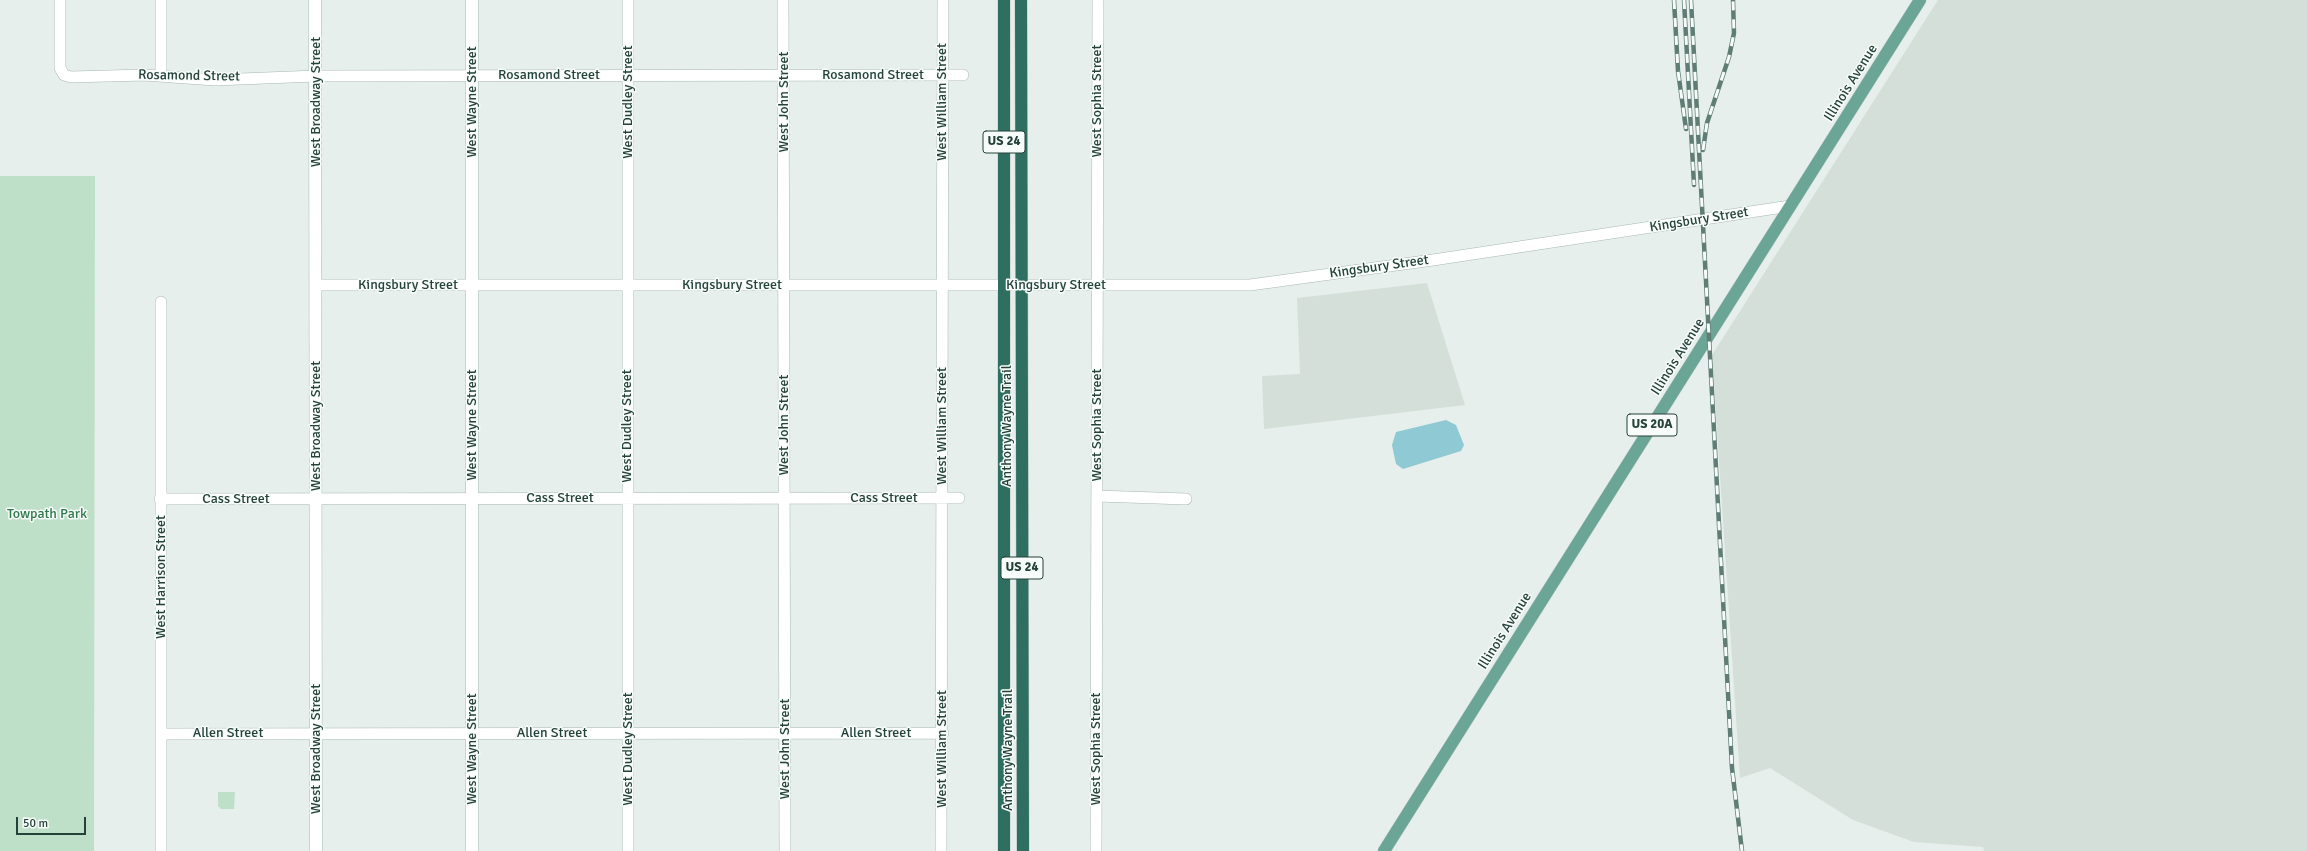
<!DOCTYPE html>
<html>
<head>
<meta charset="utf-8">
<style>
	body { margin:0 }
	#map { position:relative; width:2307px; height:851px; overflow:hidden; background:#e6efeb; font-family:Signika,sans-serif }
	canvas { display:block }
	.scale { position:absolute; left:16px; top:817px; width:70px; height:18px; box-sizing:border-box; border:2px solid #24423a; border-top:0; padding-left:5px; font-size:12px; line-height:14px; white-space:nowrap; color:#24423a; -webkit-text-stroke:3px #f7fbf9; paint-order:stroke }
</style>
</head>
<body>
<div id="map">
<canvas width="2307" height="851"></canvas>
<div class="scale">50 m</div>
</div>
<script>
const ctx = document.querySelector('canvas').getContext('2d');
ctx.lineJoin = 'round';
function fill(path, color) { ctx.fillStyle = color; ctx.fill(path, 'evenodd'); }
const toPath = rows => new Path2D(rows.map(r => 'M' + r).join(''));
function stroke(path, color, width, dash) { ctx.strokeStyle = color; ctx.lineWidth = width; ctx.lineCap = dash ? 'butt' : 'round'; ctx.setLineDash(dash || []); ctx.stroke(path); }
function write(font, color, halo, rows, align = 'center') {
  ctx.font = font + ' Signika,sans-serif'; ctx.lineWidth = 3; ctx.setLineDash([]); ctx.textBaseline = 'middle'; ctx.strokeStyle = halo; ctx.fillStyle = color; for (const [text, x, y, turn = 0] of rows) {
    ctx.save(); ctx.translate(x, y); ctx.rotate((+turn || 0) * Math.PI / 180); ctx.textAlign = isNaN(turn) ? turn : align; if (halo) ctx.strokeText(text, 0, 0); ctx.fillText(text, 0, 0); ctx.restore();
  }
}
fill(toPath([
	[1938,0,2307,0,2307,851,1984,851,1983,847,1914,842,1853,820,1770,768,1740,778,1712,355],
	[1427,283,1465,405,1264,429,1262,376,1300,374,1297,298]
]), '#d4dfda');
fill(toPath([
	[0,176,95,176,94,851,0,851],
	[218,792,235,792,234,809,221,809,218,806]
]), '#bfe0c8');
fill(toPath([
	[1446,420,1456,425,1464,445,1461,451,1403,469,1396,464,1392,445,1396,432]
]), '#8ec9d4');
const street = toPath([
	[60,0,60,68,64,75,71,77,144,75,215,80,316,76,963,75],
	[783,0,785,851],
	[161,75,161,0],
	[316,285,1250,285,1433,260,1790,206],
	[161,302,161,851],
	[1097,496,1186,499],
	[160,499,959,498],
	[161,734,943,733],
	[628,851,628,0],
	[941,851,943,0],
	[1096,851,1098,0]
]);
const secondary = toPath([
	[315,0,316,851],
	[472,0,472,851]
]);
const primary = toPath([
	[1384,851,1920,0]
]);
const highway = toPath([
	[1004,0,1004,851],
	[1021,0,1023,851]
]);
stroke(street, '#a8b8b2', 12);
stroke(secondary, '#a4bbb3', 13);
stroke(primary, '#c2cac8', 13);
stroke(highway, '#c2cac8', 13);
stroke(street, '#fff', 11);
stroke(secondary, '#fff', 12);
stroke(primary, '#6aa596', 12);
stroke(highway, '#2f6f62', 12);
const rail = toPath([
	[1674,0,1678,71,1686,129],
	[1684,0,1694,185],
	[1691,0,1732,768,1742,851],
	[1703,150,1707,123,1729,57,1734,33,1733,0]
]);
stroke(rail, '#5f7d75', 4.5);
stroke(rail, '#f7fbf9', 3, [9]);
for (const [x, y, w] of [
	[1004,142,42],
	[1652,425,50],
	[1022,568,42]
]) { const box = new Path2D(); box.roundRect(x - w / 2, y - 11, w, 22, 3); ctx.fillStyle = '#f7fbf9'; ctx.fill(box); stroke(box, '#24423a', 1); }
write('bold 13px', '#24423a', null, [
	["US 24",1004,142],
	["US 20A",1652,425],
	["US 24",1022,568]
]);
write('14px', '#24423a', '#f7fbf9', [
	["Rosamond Street",549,75],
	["Rosamond Street",873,75],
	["Rosamond Street",189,76,1],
	["Illinois Avenue",1851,83,-58],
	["West Sophia Street",1097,101,-90],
	["West Broadway Street",316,102,-90],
	["West Wayne Street",472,102,-90],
	["West Dudley Street",628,102,-90],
	["West John Street",784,102,-90],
	["West William Street",942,102,-90],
	["Kingsbury Street",1699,220,-9],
	["Kingsbury Street",1379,267,-8],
	["Kingsbury Street",408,285],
	["Kingsbury Street",732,285],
	["Kingsbury Street",1056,285],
	["Illinois Avenue",1678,357,-58],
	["West Wayne Street",472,425,-90],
	["West John Street",784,425,-90],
	["West Sophia Street",1097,425,-90],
	["West Broadway Street",316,426,-90],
	["West Dudley Street",627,426,-90],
	["West William Street",942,426,-90],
	["Anthony Wayne Trail",1007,426,-90],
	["Cass Street",560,498],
	["Cass Street",884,498],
	["Cass Street",236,499],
	["West Harrison Street",161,577,-90],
	["Illinois Avenue",1505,631,-58],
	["Allen Street",228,733],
	["Allen Street",552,733],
	["Allen Street",876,733],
	["West Broadway Street",316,749,-90],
	["West Wayne Street",472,749,-90],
	["West Dudley Street",628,749,-90],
	["West John Street",785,749,-90],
	["West William Street",942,749,-90],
	["West Sophia Street",1096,749,-90],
	["Anthony Wayne Trail",1008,750,-90]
]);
write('14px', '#2d7a4b', '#f7fbf9', [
	["Towpath Park",47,514]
]);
</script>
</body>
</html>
